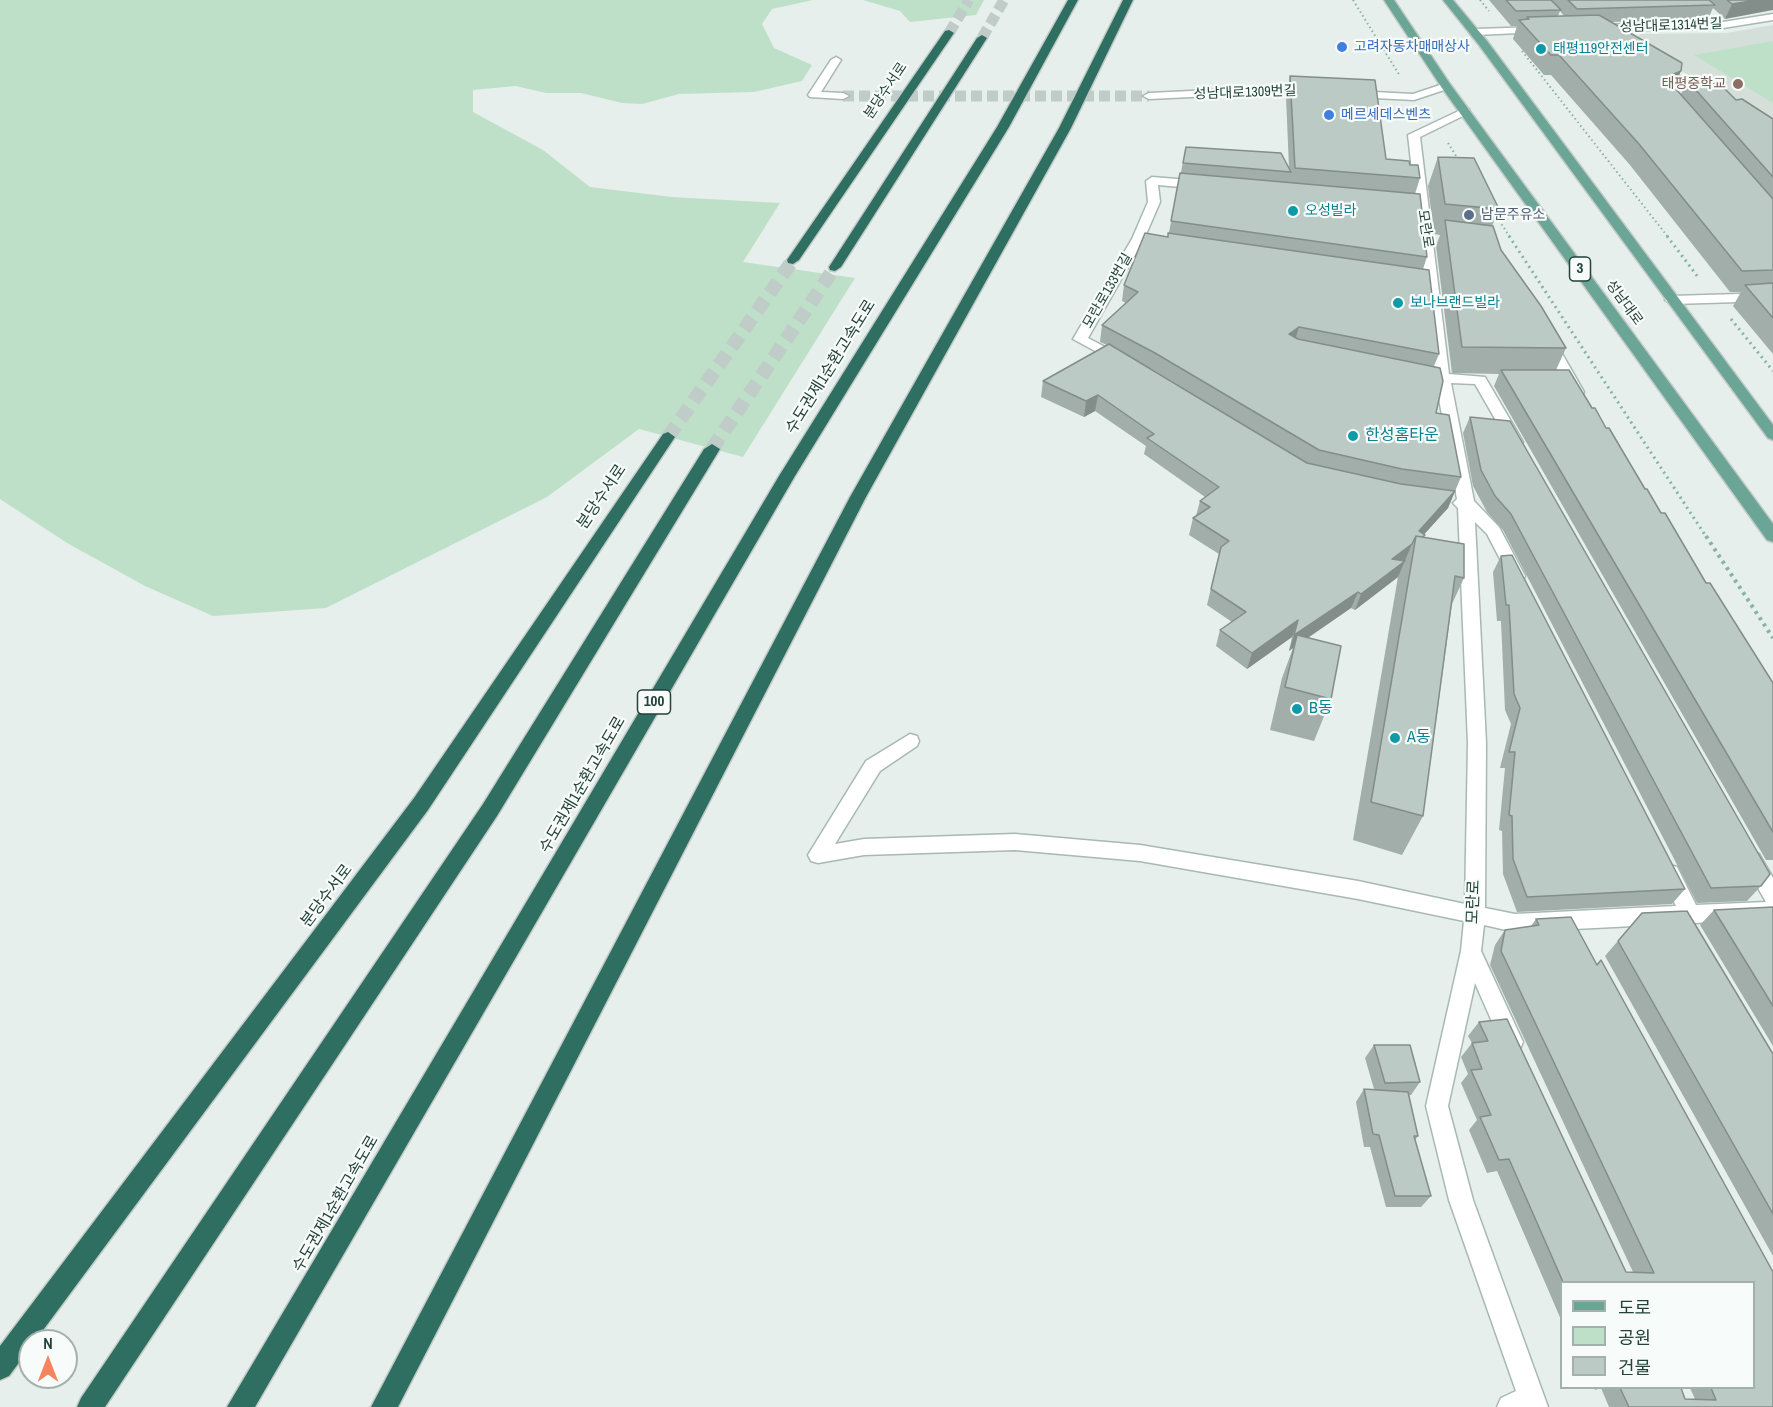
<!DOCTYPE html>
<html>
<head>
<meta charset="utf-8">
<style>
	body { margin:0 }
	#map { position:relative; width:1773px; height:1407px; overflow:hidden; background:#e6efeb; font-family:"Archivo Narrow","Noto Sans KR",sans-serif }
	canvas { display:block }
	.legend { position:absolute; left:1560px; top:1281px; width:195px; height:108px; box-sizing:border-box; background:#f7fbf9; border:2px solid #a3b1ad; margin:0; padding:8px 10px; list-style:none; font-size:18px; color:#24423a }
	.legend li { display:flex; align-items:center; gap:12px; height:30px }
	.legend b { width:30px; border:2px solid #a3b1ad }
	.north { position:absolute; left:18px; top:1329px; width:60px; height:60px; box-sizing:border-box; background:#f7fbf9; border:2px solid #a3b1ad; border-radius:50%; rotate:0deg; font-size:16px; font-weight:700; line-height:24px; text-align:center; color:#24423a }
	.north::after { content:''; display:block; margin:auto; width:21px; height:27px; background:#f4845f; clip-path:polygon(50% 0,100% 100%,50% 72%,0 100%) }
</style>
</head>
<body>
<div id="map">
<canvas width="1773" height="1407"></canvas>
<ul class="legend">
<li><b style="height:8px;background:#6aa596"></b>도로</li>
<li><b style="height:16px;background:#bfe0c8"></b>공원</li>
<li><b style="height:16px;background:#bbcac4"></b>건물</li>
</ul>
<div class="north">N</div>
</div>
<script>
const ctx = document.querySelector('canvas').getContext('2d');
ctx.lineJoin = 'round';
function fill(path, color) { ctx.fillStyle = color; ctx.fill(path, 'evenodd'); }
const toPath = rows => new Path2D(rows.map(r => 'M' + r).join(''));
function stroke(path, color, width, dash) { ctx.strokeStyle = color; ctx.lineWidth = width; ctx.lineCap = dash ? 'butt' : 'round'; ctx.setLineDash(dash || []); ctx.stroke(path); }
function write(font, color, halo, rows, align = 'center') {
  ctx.font = font + ' "Archivo Narrow","Noto Sans KR",sans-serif'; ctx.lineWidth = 4.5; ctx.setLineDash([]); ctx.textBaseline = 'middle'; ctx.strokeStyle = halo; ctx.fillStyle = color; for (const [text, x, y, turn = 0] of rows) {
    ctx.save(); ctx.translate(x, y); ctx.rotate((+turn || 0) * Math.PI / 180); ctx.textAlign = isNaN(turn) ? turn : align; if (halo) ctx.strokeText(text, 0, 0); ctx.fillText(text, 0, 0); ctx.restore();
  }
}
fill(toPath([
	[1773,25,1773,127,1634,42,1640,34,1726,33]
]), '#d4dfda');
fill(toPath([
	[0,0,813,0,772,9,762,24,774,48,812,65,802,81,754,92,679,94,642,104,622,103,581,93,546,93,516,86,473,90,473,112,543,150,590,187,672,197,780,203,743,262,855,278,743,457,639,429,547,497,326,608,213,616,145,586,67,543,0,499],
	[863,0,984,0,976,15,910,22,900,11],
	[1773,41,1773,103,1694,55]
]), '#bfe0c8');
stroke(toPath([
	[843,96,1149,96]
]), '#bfccc8', 11, [11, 5]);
stroke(toPath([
	[949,33,969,0],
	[982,38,1004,0]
]), '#bfccc8', 11, [11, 5]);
stroke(toPath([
	[668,437,793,260],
	[712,449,835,267]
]), '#bfccc8', 14, [14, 8]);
const minor = toPath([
	[1773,14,1773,20,1723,28,1599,31,1594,28,1599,25,1723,22,1773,14],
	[1538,27,1543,30,1542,32,1475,35,1470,32,1475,29,1538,27],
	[836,57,841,60,821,92,843,93,849,96,843,99,810,97,808,95,831,60,836,57],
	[1657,63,1661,64,1711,96,1709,98,1701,98,1653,68,1652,66,1657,63],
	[1446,83,1451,86,1450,88,1414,100,1355,97,1349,94,1355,91,1413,94,1446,83],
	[1276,87,1312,89,1317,92,1312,95,1276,93,1149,99,1143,96,1149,93,1276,87],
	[1465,108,1469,109,1469,113,1420,137,1449,374,1485,377,1523,442,1515,447,1510,445,1475,384,1451,383,1474,501,1499,527,1525,576,1523,580,1517,582,1511,580,1487,534,1475,522,1486,743,1485,908,1515,914,1676,906,1660,873,1663,867,1670,865,1677,867,1696,905,1766,902,1742,860,1745,854,1752,852,1759,854,1773,878,1773,919,1515,932,1484,925,1481,951,1523,1042,1520,1049,1512,1052,1504,1049,1475,983,1448,1106,1473,1200,1548,1407,1497,1407,1501,1398,1516,1391,1449,1200,1426,1106,1461,951,1464,921,1358,899,1140,861,1015,850,864,855,818,863,811,861,808,855,866,761,910,734,917,736,919,741,917,746,880,771,835,844,864,839,1015,834,1140,845,1358,881,1465,904,1468,743,1458,508,1453,503,1457,499,1436,382,1426,380,1424,377,1426,374,1435,373,1408,135,1465,108],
	[1152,177,1202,181,1208,185,1202,189,1158,185,1160,202,1144,239,1088,338,1124,357,1126,360,1119,364,1073,339,1132,239,1148,202,1146,181,1152,177],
	[1773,293,1773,301,1672,304,1665,300,1672,296,1773,293],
	[1549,339,1556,343,1584,392,1582,395,1577,396,1570,392,1542,343,1549,339]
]);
const major = toPath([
	[1384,0,1394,0,1450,84,1773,524,1773,542,1767,540,1442,88,1384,0],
	[1443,0,1453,0,1487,41,1773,425,1773,440,1768,438,1479,45,1443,0]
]);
const highway = toPath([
	[1068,0,1078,0,1009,127,795,476,255,1407,227,1407,779,476,997,127,1068,0],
	[1123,0,1133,0,1071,128,866,497,398,1407,371,1407,850,497,1059,128,1123,0],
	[949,30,954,33,799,260,793,264,788,263,787,260,945,31,949,30],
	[982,35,987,38,841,267,835,271,830,270,829,267,977,38,982,35],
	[668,432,675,437,428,810,35,1341,30,1341,30,1348,9,1376,0,1380,0,1346,414,798,663,434,668,432],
	[712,444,720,449,497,816,105,1407,77,1407,81,1398,483,804,704,449,712,444]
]);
stroke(minor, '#a8b8b2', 3);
stroke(major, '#c2cac8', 3);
stroke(highway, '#c2cac8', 3);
stroke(toPath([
	[1353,0,1400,76],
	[1480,0,1489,11],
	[1522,51,1668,237],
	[1448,143,1460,162],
	[1494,213,1510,237]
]), '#86b3a5', 2, [1.5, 3]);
stroke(toPath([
	[1509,236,1707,538],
	[1667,236,1698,277],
	[1731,319,1773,371]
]), '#86b3a5', 3, [2, 4]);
stroke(toPath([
	[1706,536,1773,638]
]), '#86b3a5', 4, [3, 4.5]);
fill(minor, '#fff');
fill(major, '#6aa596');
fill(highway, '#2f6f62');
fill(toPath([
	[1489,0,1773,0,1725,19,1713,8,1708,19,1612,22,1681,94,1687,80,1736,100,1773,119,1773,354,1733,306,1741,292,1730,292,1630,165,1551,75,1544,75,1513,39,1517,26,1511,26],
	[1560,11,1564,16,1558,16],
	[1290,76,1386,159,1410,165,1420,178,1415,194,1427,257,1423,269,1439,354,1434,366,1436,413,1461,477,1448,508,1424,534,1424,537,1464,578,1452,604,1423,816,1402,855,1353,840,1398,577,1405,561,1398,577,1355,610,1351,608,1308,638,1331,699,1314,741,1270,730,1282,678,1293,648,1289,651,1292,637,1247,669,1216,646,1220,630,1232,622,1207,605,1219,554,1189,535,1193,518,1196,516,1200,501,1205,497,1144,454,1146,446,1095,411,1084,417,1041,397,1043,381,1107,345,1100,342,1102,325,1126,303,1122,301,1124,285,1168,237,1186,147,1289,168,1286,96],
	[1142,364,1152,369,1276,444],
	[1438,157,1499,209,1492,226,1501,250,1566,348,1556,370,1592,408,1606,428,1706,583,1773,683,1773,860,1766,860,1494,386,1499,374,1452,373,1436,246,1440,235,1434,234,1428,186],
	[1470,417,1761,886,1747,901,1697,903,1503,530,1487,512,1473,486,1463,433],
	[1501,556,1685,889,1672,904,1517,912,1503,874,1502,831,1499,830,1505,768,1500,768,1511,724,1505,710,1501,621,1497,621,1493,572],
	[1773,907,1773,1046,1700,925,1714,910],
	[1642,913,1773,1054,1773,1256,1605,956],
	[1571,917,1597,965,1601,960,1773,1272,1773,1407,1609,1407,1601,1388,1595,1390,1594,1388,1681,1388,1685,1399,1695,1399,1690,1388,1754,1388,1754,1282,1562,1282,1562,1322,1497,1171,1487,1173,1469,1130,1477,1120,1461,1083,1468,1074,1461,1057,1472,1043,1468,1036,1479,1022,1507,1019,1626,1272,1633,1272,1490,965,1495,945,1505,930,1531,926,1536,919],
	[1374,1045,1420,1082,1411,1095,1409,1095,1418,1136,1415,1140,1431,1196,1421,1207,1386,1207,1370,1147,1364,1147,1356,1102,1364,1089,1374,1089,1365,1058]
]), '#a1aea9');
fill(toPath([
	[1757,0,1773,0,1773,10,1725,19,1732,4],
	[1681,71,1672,91,1660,96,1669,76],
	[1299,327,1294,343,1289,334],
	[1098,395,1095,411,1084,417,1086,401],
	[1455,491,1448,508,1420,539,1425,535,1419,551,1419,531],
	[1412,544,1398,577,1355,610,1361,594,1392,559],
	[1358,592,1351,608,1294,647,1297,635,1293,648,1289,651,1294,635],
	[1298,620,1292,637,1247,669,1252,653]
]), '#838d89');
const building = toPath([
	[1506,0,1551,0,1561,10,1516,11,1506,0],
	[1568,0,1709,0,1715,5,1577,9,1568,0],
	[1727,0,1757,0,1732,4,1727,0],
	[1599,15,1682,63,1681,71,1669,76,1668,80,1773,199,1773,270,1742,271,1639,144,1559,55,1551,55,1519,20,1529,19,1527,17,1599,15],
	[1290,76,1375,80,1386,159,1409,161,1410,165,1418,165,1420,178,1295,168,1290,76],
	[1707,79,1726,90,1736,100,1742,99,1773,119,1773,177,1687,80,1707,79],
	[1186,147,1281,153,1291,172,1183,163,1186,147],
	[1438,157,1474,158,1499,209,1445,204,1438,157],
	[1180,173,1420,194,1427,257,1171,221,1180,173],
	[1445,220,1493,226,1501,250,1541,306,1566,348,1462,347,1445,220],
	[1145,233,1168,237,1168,233,1429,270,1439,354,1299,327,1289,334,1298,339,1440,368,1443,381,1436,413,1449,415,1461,477,1402,469,1319,450,1155,353,1102,325,1138,292,1124,285,1145,233],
	[1773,283,1773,318,1745,285,1773,283],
	[1109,344,1307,463,1401,484,1455,491,1419,531,1425,535,1422,537,1416,536,1412,544,1392,559,1405,561,1361,594,1358,592,1294,635,1298,620,1252,653,1220,630,1246,612,1211,589,1221,547,1229,541,1193,518,1210,507,1200,501,1219,487,1147,438,1154,434,1098,395,1086,401,1043,381,1109,344],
	[1501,370,1569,370,1592,408,1595,408,1606,428,1609,428,1645,489,1647,489,1661,513,1665,513,1706,583,1710,583,1773,683,1773,832,1501,370],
	[1470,417,1510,421,1770,874,1761,886,1711,888,1511,514,1495,496,1481,470,1470,417],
	[1416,536,1464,544,1464,578,1455,576,1423,816,1371,802,1416,536],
	[1512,555,1685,889,1527,897,1513,859,1512,816,1509,815,1515,752,1509,752,1520,708,1514,694,1509,605,1506,605,1501,556,1512,555],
	[1297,635,1341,646,1331,699,1285,687,1297,635],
	[1773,907,1773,1006,1714,910,1773,907],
	[1687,911,1773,1054,1773,1214,1618,941,1642,913,1687,911],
	[1571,917,1597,965,1601,960,1773,1272,1773,1407,1629,1407,1620,1388,1681,1388,1685,1399,1716,1400,1711,1388,1754,1388,1754,1282,1563,1282,1509,1159,1499,1160,1480,1117,1491,1115,1471,1070,1482,1069,1472,1043,1488,1041,1479,1022,1507,1019,1626,1272,1654,1273,1501,951,1505,930,1539,925,1536,919,1571,917],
	[1374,1045,1410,1045,1420,1082,1385,1083,1374,1045],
	[1364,1089,1408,1092,1418,1136,1414,1136,1431,1196,1395,1196,1379,1135,1373,1134,1364,1089]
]);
fill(building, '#bbcac4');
stroke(building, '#838d89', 1.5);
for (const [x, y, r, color] of [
	[1342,47,6,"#3f7fe0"],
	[1541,49,6,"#0f9aa8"],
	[1738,84,6,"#8d6e63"],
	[1329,115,6,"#3f7fe0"],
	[1293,211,6,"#0f9aa8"],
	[1469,215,6,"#5c6f8a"],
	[1398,303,6,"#0f9aa8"],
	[1353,436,6,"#0f9aa8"],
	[1297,709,6,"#0f9aa8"],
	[1395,738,6,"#0f9aa8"]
]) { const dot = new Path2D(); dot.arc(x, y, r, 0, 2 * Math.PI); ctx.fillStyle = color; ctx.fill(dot); stroke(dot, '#f7fbf9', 2); }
write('14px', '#24423a', '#f7fbf9', [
	["성남대로1314번길",1671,26,-2],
	["분당수서로",886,91,-56],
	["성남대로1309번길",1245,93,-2],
	["모란로",1425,229,81],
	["모란로133번길",1108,291,-60],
	["성남대로",1624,303,54]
]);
write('14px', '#366cbe', '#f7fbf9', [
	["고려자동차매매상사",1354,47],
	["메르세데스벤츠",1341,115]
], 'left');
write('14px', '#0d838f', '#f7fbf9', [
	["태평119안전센터",1553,49],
	["오성빌라",1305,211],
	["보나브랜드빌라",1410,303]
], 'left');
write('14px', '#785e54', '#f7fbf9', [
	["태평중학교",1726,84]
], 'right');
write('14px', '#4e5e75', '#f7fbf9', [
	["남문주유소",1481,215]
], 'left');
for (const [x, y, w] of [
	[1580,269,21],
	[654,702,33]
]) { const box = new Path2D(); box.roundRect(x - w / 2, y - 12, w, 24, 4.5); ctx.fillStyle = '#f7fbf9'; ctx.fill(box); stroke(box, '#24423a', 1.5); }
write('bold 15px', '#24423a', null, [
	["3",1580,269],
	["100",654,702]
]);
write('16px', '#24423a', '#f7fbf9', [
	["수도권제1순환고속도로",831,367,-58],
	["분당수서로",602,497,-56],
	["수도권제1순환고속도로",583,785,-60],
	["분당수서로",327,896,-53],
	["모란로",1474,902,-88],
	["수도권제1순환고속도로",336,1204,-60]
]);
write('16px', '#0d838f', '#f7fbf9', [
	["한성홈타운",1365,436],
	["B동",1309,709],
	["A동",1407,738]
], 'left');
</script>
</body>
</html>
